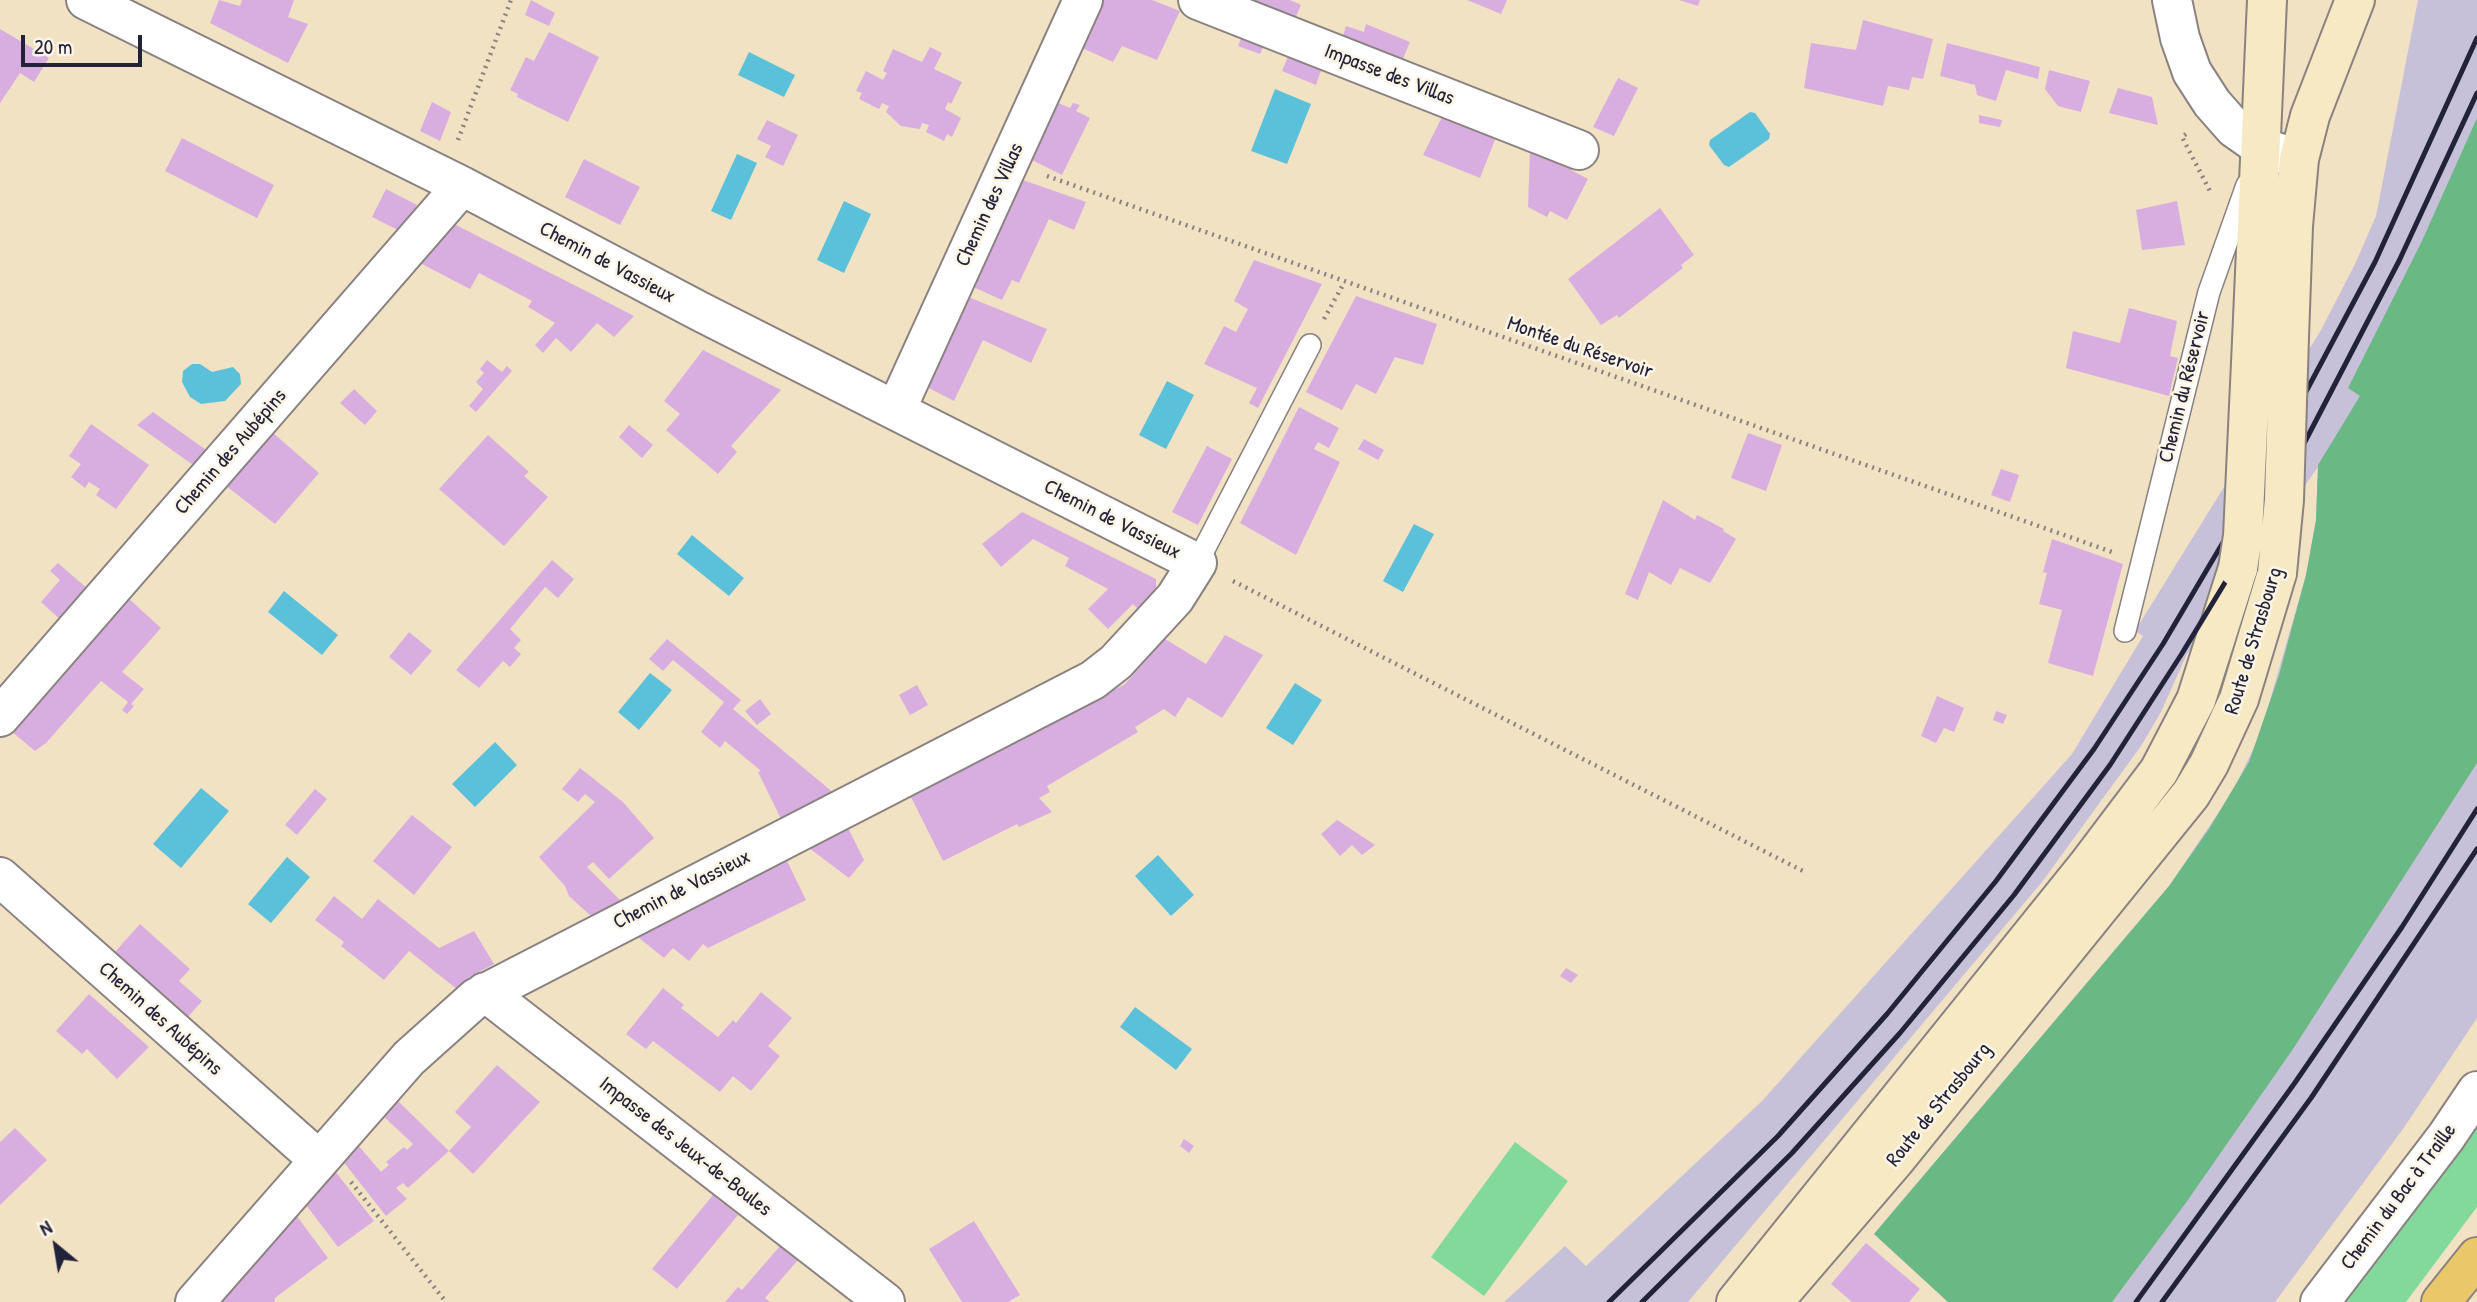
<!DOCTYPE html>
<html>
<head>
<meta charset="utf-8">
<style>
	body { margin:0 }
	#map { position:relative; width:2477px; height:1302px; overflow:hidden; background:#f2e2c4; font-family:"Patrick Hand",sans-serif }
	canvas { display:block }
	.north { position:absolute; left:21px; top:1211px; width:70px; height:70px; -webkit-text-stroke:5px #fcf5e5; paint-order:stroke; rotate:330deg; font-size:19px; font-weight:700; line-height:28px; text-align:center; color:#22223b }
	.north::after { content:''; display:block; margin:auto; width:24px; height:32px; background:#22223b; clip-path:polygon(50% 0,100% 100%,50% 72%,0 100%) }
	.scale { position:absolute; left:21px; top:35px; width:121px; height:32px; box-sizing:border-box; border:4px solid #22223b; border-top:0; padding-left:9px; font-size:21px; line-height:24px; white-space:nowrap; color:#22223b; -webkit-text-stroke:5px #fcf5e5; paint-order:stroke }
</style>
</head>
<body>
<div id="map">
<canvas width="2477" height="1302"></canvas>
<div class="north">N</div>
<div class="scale">20 m</div>
</div>
<script>
const ctx = document.querySelector('canvas').getContext('2d');
ctx.lineJoin = 'round';
function fill(path, color) { ctx.fillStyle = color; ctx.fill(path, 'evenodd'); }
const toPath = rows => new Path2D(rows.map(r => 'M' + r).join(''));
function stroke(path, color, width, dash) { ctx.strokeStyle = color; ctx.lineWidth = width; ctx.lineCap = dash ? 'butt' : 'round'; ctx.setLineDash(dash || []); ctx.stroke(path); }
function write(font, color, halo, rows, align = 'center') {
  ctx.font = font + ' "Patrick Hand",sans-serif'; ctx.lineWidth = 5; ctx.setLineDash([]); ctx.textBaseline = 'middle'; ctx.strokeStyle = halo; ctx.fillStyle = color; for (const [text, x, y, turn = 0] of rows) {
    ctx.save(); ctx.translate(x, y); ctx.rotate((+turn || 0) * Math.PI / 180); ctx.textAlign = isNaN(turn) ? turn : align; if (halo) ctx.strokeText(text, 0, 0); ctx.fillText(text, 0, 0); ctx.restore();
  }
}
fill(toPath([
	[2418,0,2477,0,2477,1018,2403,1129,2275,1302,1948,1302,1874,1234,2169,886,2233,791,2260,735,2306,575,2316,520,2318,467,2187,654,2161,712,2141,746,2042,882,1688,1302,1504,1302,1565,1246,1586,1266,1762,1101,2072,754,2143,636,2135,631,2321,330,2355,264,2376,216]
]), '#c7c0d9');
fill(toPath([
	[2477,1101,2477,1207,2406,1302,2339,1302],
	[1515,1142,1568,1181,1484,1296,1431,1257]
]), '#83d99c');
fill(toPath([
	[2477,118,2477,763,2293,1049,2185,1204,2112,1302,1948,1302,1874,1234,2169,886,2209,829,2249,762,2279,675,2306,575,2316,520,2318,465,2360,396,2348,388,2421,243]
]), '#6ab984');
fill(toPath([
	[749,52,795,75,784,97,738,75],
	[1275,89,1311,104,1287,164,1251,151],
	[1750,112,1755,113,1770,134,1769,139,1729,167,1724,165,1709,145,1710,140],
	[737,154,757,163,731,220,711,211],
	[844,201,871,214,844,273,817,260],
	[192,364,200,364,212,372,233,367,240,374,241,384,225,401,201,404,190,397,182,382,183,371],
	[1167,381,1194,395,1166,449,1139,435],
	[1414,524,1434,534,1403,592,1383,581],
	[692,535,744,578,729,596,677,554],
	[284,591,338,635,322,655,268,612],
	[650,673,672,690,639,730,618,712],
	[1295,683,1322,700,1293,745,1266,728],
	[495,742,517,765,475,807,452,784],
	[201,788,229,811,181,868,153,844],
	[1158,855,1194,895,1171,916,1135,876],
	[287,857,310,877,271,923,248,904],
	[1135,1007,1192,1049,1176,1070,1120,1027]
]), '#5bc0d9');
fill(toPath([
	[219,0,240,6,242,0,294,0,288,17,308,24,288,63,210,23],
	[531,0,555,13,549,26,525,15],
	[1102,0,1152,0,1180,11,1157,60,1122,46,1113,62,1080,47],
	[1236,0,1290,0,1301,5,1293,23],
	[1467,0,1507,0,1501,14],
	[1679,0,1700,0,1698,6],
	[1863,20,1933,39,1923,79,1912,77,1909,90,1888,86,1883,106,1804,88,1811,43,1856,50],
	[1366,24,1410,42,1400,66,1341,42,1346,26,1364,32],
	[0,29,49,58,34,82,20,73,0,103],
	[549,32,599,57,568,122,517,97,518,94,510,90,526,57,534,61],
	[1242,36,1264,45,1260,54,1238,46],
	[1947,43,2040,67,2038,79,2006,70,1996,101,1977,95,1975,85,1940,76],
	[930,47,942,53,934,69,962,82,951,104,948,102,945,109,961,118,952,137,947,134,944,141,926,132,929,125,922,123,920,129,901,126,886,112,889,106,882,103,879,109,859,99,862,93,856,91,866,71,883,80,887,73,883,71,893,49,922,62],
	[1289,54,1322,68,1316,85,1282,71],
	[2049,70,2090,81,2081,112,2058,106,2045,89],
	[1618,78,1638,88,1614,136,1593,127],
	[2118,88,2152,97,2158,125,2109,113],
	[432,102,451,112,440,141,420,131],
	[1056,102,1070,108,1073,103,1080,105,1076,111,1090,118,1062,175,1030,159],
	[1443,115,1496,137,1480,178,1423,155],
	[1979,115,2002,120,2000,127,1979,123],
	[767,120,798,135,783,166,765,157,771,146,757,139],
	[182,138,274,185,257,218,165,171],
	[1530,150,1573,167,1571,170,1588,179,1567,220,1550,211,1547,217,1528,207],
	[584,159,640,187,620,225,565,197],
	[1020,179,1086,202,1074,230,1049,219,1019,283,1012,280,1002,300,971,286],
	[386,189,417,205,404,233,372,217],
	[2177,201,2185,245,2142,250,2136,210],
	[1660,208,1694,255,1681,265,1683,268,1619,318,1617,315,1601,325,1568,279],
	[454,224,584,290,634,316,614,337,597,323,571,352,556,338,543,353,535,345,555,323,528,307,532,301,479,273,470,289,420,263],
	[1254,260,1322,284,1258,408,1249,403,1257,388,1204,364,1224,326,1236,332,1248,309,1234,301],
	[966,296,1047,329,1031,363,983,340,954,401,925,386],
	[1356,296,1437,324,1423,365,1395,357,1376,394,1356,384,1342,410,1306,392],
	[2129,308,2177,321,2170,356,2178,358,2169,396,2066,368,2073,331,2120,343],
	[703,350,781,390,731,446,737,452,718,474,666,430,680,414,664,401],
	[487,360,502,372,507,366,512,371,476,412,469,406,483,389,476,382,484,373,480,369],
	[354,389,377,411,365,425,340,403],
	[1299,407,1339,428,1329,448,1318,442,1314,449,1340,462,1296,555,1240,523],
	[153,412,206,450,193,465,137,425],
	[91,424,149,465,116,509,96,495,100,489,89,482,85,488,71,477,81,464,69,456],
	[629,425,653,445,642,458,619,437],
	[272,432,319,473,275,524,225,485],
	[1748,433,1782,445,1766,491,1731,478],
	[488,435,529,472,524,476,548,497,504,546,439,489],
	[1364,439,1384,450,1378,460,1358,449],
	[1207,446,1232,459,1198,525,1172,512],
	[2001,469,2019,475,2010,502,1991,495],
	[1663,500,1695,520,1697,515,1724,529,1723,531,1736,539,1710,583,1680,568,1671,585,1649,572,1638,600,1625,594],
	[1022,512,1156,579,1156,591,1138,609,1133,604,1108,629,1088,609,1108,589,1065,566,1069,558,1033,539,1001,567,982,544],
	[2052,539,2123,564,2093,676,2048,663,2062,610,2039,604,2047,573,2043,572],
	[552,560,574,579,558,598,545,587,510,629,521,640,514,648,521,654,510,667,503,661,479,688,456,670],
	[58,563,89,590,62,621,41,602,60,580,50,571],
	[127,597,161,628,122,672,144,689,131,704,134,706,127,714,122,710,128,702,101,681,46,743,35,751,11,731],
	[409,632,432,651,411,675,389,657],
	[1225,635,1263,655,1222,718,1188,697,1175,717,1164,709,1135,727,1138,732,1047,786,1050,792,1039,798,1052,812,1019,827,1017,824,943,861,911,797,1125,684,1165,639,1206,664],
	[667,639,741,700,733,709,835,794,782,821,758,772,761,771,725,741,720,748,701,732,724,702,673,660,663,671,649,659],
	[917,685,928,705,910,715,899,695],
	[1937,696,1964,708,1954,732,1944,728,1936,743,1921,736],
	[760,699,771,714,757,725,745,711],
	[1996,711,2007,715,2003,724,1993,720],
	[580,768,623,802,654,838,609,879,593,862,587,867,621,901,592,917,569,896,565,886,539,857,595,802,585,794,578,802,562,789],
	[315,789,327,799,297,835,285,825],
	[412,815,452,847,414,895,373,861],
	[1337,820,1363,837,1375,845,1362,855,1352,845,1340,856,1321,834],
	[848,828,864,860,849,878,809,848],
	[786,859,806,900,708,948,703,944,689,961,673,948,664,958,634,934],
	[334,896,362,919,378,899,439,948,474,931,494,964,473,975,458,990,409,951,384,980,341,946,344,942,315,920],
	[140,924,190,969,179,981,202,1001,187,1018,114,953],
	[1566,968,1578,975,1571,983,1560,976],
	[663,988,684,1005,681,1008,718,1037,733,1020,736,1023,761,992,792,1018,768,1046,780,1056,751,1091,733,1076,720,1092,653,1041,646,1049,626,1034],
	[89,994,149,1047,117,1079,87,1049,82,1054,56,1031],
	[497,1065,540,1102,473,1174,449,1151,408,1188,403,1183,396,1188,407,1199,386,1216,342,1160,357,1144,381,1172,389,1165,386,1162,404,1147,407,1150,413,1144,382,1115,396,1099,449,1151,471,1127,455,1112],
	[15,1128,47,1160,0,1205,0,1142],
	[1184,1139,1194,1146,1189,1153,1180,1146],
	[335,1171,374,1221,338,1247,306,1205],
	[713,1195,738,1215,677,1289,652,1269],
	[296,1215,328,1258,275,1298,274,1302,221,1302],
	[974,1221,1020,1295,1008,1302,962,1302,929,1249],
	[1866,1243,1920,1289,1909,1302,1852,1302,1831,1284],
	[780,1246,798,1260,765,1298,770,1302,725,1302,738,1287,742,1290]
]), '#d8aee0');
const service = toPath([
	[1197,563,1310,345],
	[2125,631,2209,292,2247,185]
]);
const minor = toPath([
	[86,0,462,186,701,312,1197,563,1175,598,1116,662,1093,680,476,998,409,1058,195,1302],
	[1198,0,1579,150],
	[2172,0,2180,38,2192,72,2212,103,2234,128,2261,147,2289,156],
	[896,410,1083,0],
	[0,717,462,186],
	[0,877,319,1160],
	[485,992,885,1302],
	[2320,1302,2446,1137,2477,1091]
]);
const secondary = toPath([
	[2289,337,2293,226,2299,159,2310,116,2355,0],
	[2252,341,2267,0],
	[1736,1302,2088,865,2159,771,2196,700,2238,568],
	[1773,1302,1895,1160,2191,794,2209,764,2239,699,2277,573]
]);
const trunk = toPath([
	[2441,1302,2477,1257]
]);
stroke(service, '#8a8280', 24);
stroke(minor, '#8a8280', 42);
stroke(secondary, '#8a8280', 42);
stroke(trunk, '#8a8280', 42);
stroke(toPath([
	[2186,134,2182,137,2211,193],
	[458,140,511,0],
	[1047,176,2115,553],
	[1324,319,1344,283],
	[1233,581,1803,871],
	[351,1182,446,1302]
]), '#8a8280', 4.5, [2, 5]);
stroke(service, '#fff', 21);
stroke(minor, '#fff', 38);
stroke(secondary, '#f7e9c3', 38);
stroke(trunk, '#eac769', 38);
stroke(toPath([
	[1609,1302,1778,1136,1887,1014,1996,881,2094,749,2163,644,2251,495,2375,262,2477,38],
	[1642,1302,1792,1153,1900,1033,2014,895,2110,765,2181,655,2271,507,2399,261,2477,93],
	[2136,1302,2294,1084,2402,927,2477,809],
	[2162,1302,2311,1098,2477,849]
]), '#22223b', 5);
const secondaryBridge = toPath([
	[2238,568,2243,536,2252,341],
	[2277,573,2284,500,2289,337]
]);
stroke(secondaryBridge, '#8a8280', 42, []);
stroke(secondaryBridge, '#f7e9c3', 38);
write('21px', '#22223b', '#fcf5e5', [
	["Impasse des Villas",1389,75,21],
	["Chemin des Villas",990,205,-65],
	["Chemin de Vassieux",607,263,28],
	["Montée du Réservoir",1580,348,19],
	["Chemin du Réservoir",2185,387,-76],
	["Chemin des Aubépins",231,452,-49],
	["Chemin de Vassieux",1112,520,27],
	["Route de Strasbourg",2254,641,-73],
	["Chemin de Vassieux",682,890,-27],
	["Chemin des Aubépins",160,1019,42],
	["Route de Strasbourg",1939,1105,-51],
	["Impasse des Jeux-de-Boules",685,1147,38],
	["Chemin du Bac à Traille",2399,1197,-53]
]);
</script>
</body>
</html>
